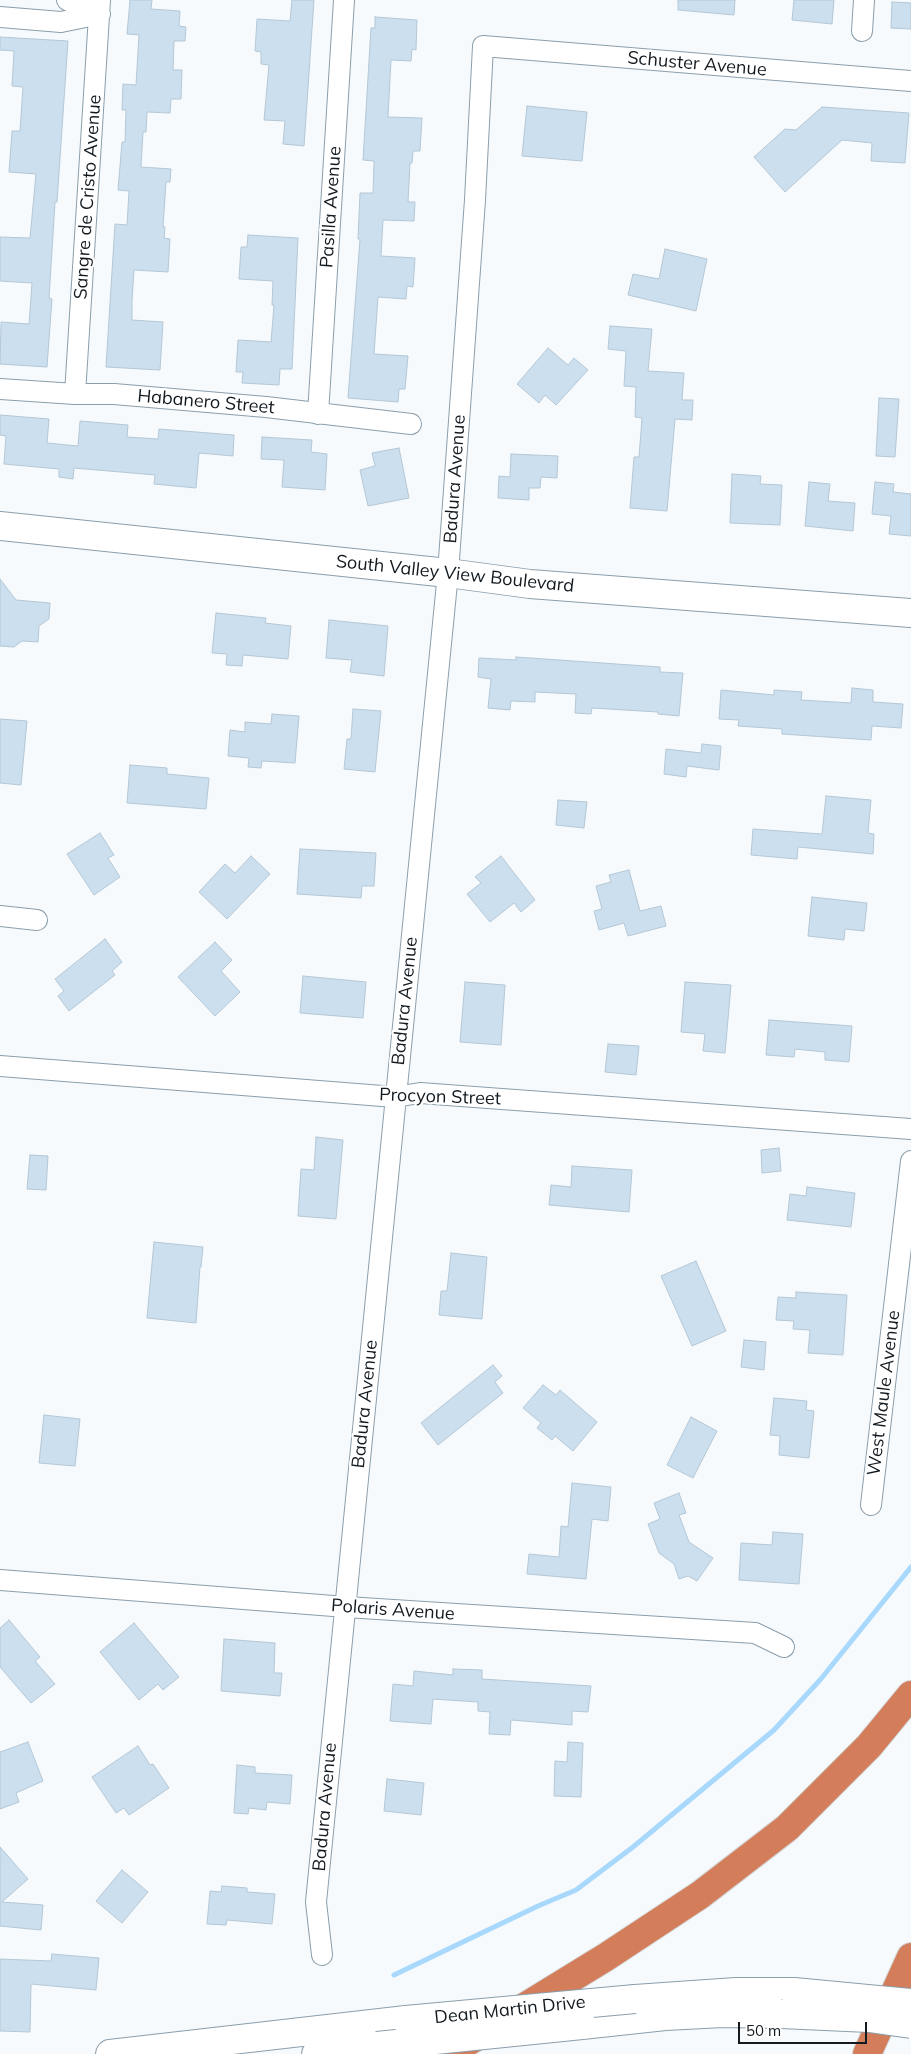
<!DOCTYPE html>
<html>
<head>
<meta charset="utf-8">
<style>
	body { margin:0 }
	#map { position:relative; width:911px; height:2054px; overflow:hidden; background:#f6fafd; font-family:Mulish,sans-serif }
	canvas { display:block }
	.scale { position:absolute; left:738px; top:2022px; width:129px; height:22px; box-sizing:border-box; border:2px solid #12191f; border-top:0; padding-left:6px; font-size:15px; line-height:18px; white-space:nowrap; color:#12191f; -webkit-text-stroke:4px #fff; paint-order:stroke }
</style>
</head>
<body>
<div id="map">
<canvas width="911" height="2054"></canvas>
<div class="scale">50 m</div>
</div>
<script>
const ctx = document.querySelector('canvas').getContext('2d');
ctx.lineJoin = 'round';
const toPath = rows => new Path2D(rows.map(r => 'M' + r).join(''));
function stroke(path, color, width, dash) { ctx.strokeStyle = color; ctx.lineWidth = width; ctx.lineCap = dash ? 'butt' : 'round'; ctx.setLineDash(dash || []); ctx.stroke(path); }
function fill(path, color) { ctx.fillStyle = color; ctx.fill(path, 'evenodd'); }
function write(font, color, halo, rows, align = 'center') {
  ctx.font = font + ' Mulish,sans-serif'; ctx.lineWidth = 4.5; ctx.setLineDash([]); ctx.textBaseline = 'middle'; ctx.strokeStyle = halo; ctx.fillStyle = color; for (const [text, x, y, turn = 0] of rows) {
    ctx.save(); ctx.translate(x, y); ctx.rotate((+turn || 0) * Math.PI / 180); ctx.textAlign = isNaN(turn) ? turn : align; if (halo) ctx.strokeText(text, 0, 0); ctx.fillText(text, 0, 0); ctx.restore();
  }
}
stroke(toPath([
	[394,1975,538,1906,576,1890,633,1847,774,1730,820,1680,911,1567]
]), '#a8d8fc', 5);
const building = toPath([
	[130,0,152,0,151,9,180,11,179,26,186,27,185,41,174,41,173,70,182,70,181,99,171,99,170,113,147,112,146,132,143,132,141,167,171,169,170,182,166,182,163,227,165,227,164,238,170,239,168,272,134,270,132,300,132,320,163,322,160,370,106,367,115,224,127,225,129,191,118,190,122,142,125,142,126,110,122,110,123,84,136,85,139,35,127,34,130,0],
	[292,0,314,0,304,146,283,144,285,121,264,120,269,65,261,64,261,52,255,51,257,19,290,21,292,0],
	[678,0,735,0,734,15,678,10,678,0],
	[794,0,834,0,832,24,792,20,794,0],
	[892,2,911,3,911,29,891,28,892,2],
	[375,17,417,20,416,50,412,49,411,61,391,60,388,117,422,118,420,151,413,151,412,163,410,163,408,202,415,202,414,221,383,220,381,256,415,258,413,287,407,286,406,299,378,297,374,354,408,356,405,389,399,389,398,402,348,398,360,239,358,239,360,193,373,193,374,161,363,160,371,28,375,28,375,17],
	[0,37,68,41,57,202,55,202,49,298,52,299,47,367,0,364,1,322,29,324,32,283,0,281,0,237,30,238,36,174,9,172,12,131,20,131,23,87,12,86,14,51,0,50,0,37],
	[527,106,587,112,582,161,522,156,527,106],
	[822,107,909,113,905,163,871,161,872,143,842,140,785,192,754,157,785,129,796,130,822,107],
	[248,235,298,238,292,369,280,369,279,385,242,383,243,372,236,372,238,340,271,342,274,305,272,305,273,281,239,279,241,247,247,247,248,235],
	[665,249,707,259,696,311,628,295,633,274,659,279,665,249],
	[610,326,652,329,648,371,684,373,682,400,693,400,692,420,675,419,667,511,630,508,634,457,639,457,642,418,635,417,636,387,624,386,626,351,608,349,610,326],
	[548,348,568,365,574,358,588,370,556,405,545,395,539,403,517,384,548,348],
	[879,398,899,399,895,457,876,456,879,398],
	[0,415,49,419,47,443,78,446,80,421,128,425,127,437,158,439,159,429,234,435,233,456,199,453,196,488,154,484,155,475,74,468,73,479,59,477,59,469,4,464,6,436,0,435,0,415],
	[262,437,312,440,311,452,327,454,325,490,282,487,284,460,261,459,262,437],
	[399,448,409,498,368,506,360,470,375,466,372,453,399,448],
	[511,454,558,456,557,478,541,477,540,488,529,488,529,500,498,498,499,476,510,477,511,454],
	[732,474,761,476,760,484,782,485,780,525,730,523,732,474],
	[809,482,830,484,828,501,855,503,853,531,805,526,809,482],
	[875,482,894,484,893,492,911,494,911,536,889,534,891,516,872,514,875,482],
	[0,579,16,600,50,603,49,619,39,626,38,642,22,641,14,647,0,646,0,579],
	[216,613,266,618,265,623,291,626,288,659,243,655,242,666,226,665,227,654,212,653,216,613],
	[329,620,388,626,384,676,350,672,352,660,326,658,329,620],
	[516,657,660,667,660,672,683,673,679,716,658,714,658,712,592,708,591,714,575,713,576,694,535,692,535,702,511,701,510,710,488,708,491,679,478,677,479,658,516,660,516,657],
	[852,688,873,690,873,702,903,704,901,728,872,726,871,740,782,734,782,729,738,726,739,720,719,719,721,690,774,695,774,690,802,692,801,700,851,703,852,688],
	[353,709,381,711,375,772,344,769,347,739,351,739,353,709],
	[272,714,299,716,295,763,262,761,261,768,248,767,249,758,228,756,230,730,245,732,245,722,271,724,272,714],
	[0,719,27,721,21,785,0,783,0,719],
	[702,744,721,746,719,770,687,766,686,777,664,774,666,749,701,753,702,744],
	[130,765,167,768,167,774,209,778,206,809,127,803,130,765],
	[826,796,871,800,868,833,874,834,873,854,798,847,797,859,751,855,753,829,822,834,826,796],
	[558,800,587,802,584,828,556,825,558,800],
	[100,833,114,855,108,858,120,877,94,895,67,854,100,833],
	[300,849,376,853,374,886,362,886,361,898,297,894,300,849],
	[251,856,270,874,227,919,199,892,225,864,235,873,251,856],
	[501,856,535,900,521,912,514,903,490,922,467,894,481,883,475,877,501,856],
	[629,870,640,911,661,906,666,926,628,936,624,923,599,930,594,911,602,909,596,886,611,882,609,875,629,870],
	[812,897,867,903,864,931,845,929,844,940,808,936,812,897],
	[105,939,122,962,112,971,115,975,69,1011,58,996,64,991,55,979,105,939],
	[215,942,232,960,221,971,240,992,215,1016,178,977,215,942],
	[303,976,366,982,363,1018,300,1013,303,976],
	[465,982,505,985,501,1045,460,1042,465,982],
	[685,982,731,985,725,1053,703,1051,705,1034,681,1032,685,982],
	[769,1020,852,1026,849,1062,825,1060,825,1052,795,1049,794,1057,766,1055,769,1020],
	[608,1044,639,1046,636,1075,605,1072,608,1044],
	[316,1137,343,1140,336,1219,298,1216,301,1169,314,1170,316,1137],
	[779,1148,781,1171,762,1173,761,1150,779,1148],
	[30,1155,48,1156,46,1190,27,1189,30,1155],
	[572,1166,632,1170,629,1212,549,1205,551,1185,571,1187,572,1166],
	[807,1187,855,1193,851,1227,787,1220,790,1194,806,1196,807,1187],
	[154,1242,203,1247,201,1267,200,1267,196,1323,147,1318,154,1242],
	[451,1253,487,1257,482,1319,439,1315,441,1291,447,1291,451,1253],
	[696,1261,726,1331,692,1346,661,1276,696,1261],
	[796,1292,847,1295,843,1355,808,1353,810,1330,793,1329,794,1321,776,1320,778,1297,796,1298,796,1292],
	[744,1340,766,1342,764,1370,741,1367,744,1340],
	[493,1365,502,1376,495,1382,503,1393,438,1445,421,1423,493,1365],
	[543,1385,556,1395,560,1390,597,1422,573,1451,555,1436,552,1440,537,1428,541,1423,523,1408,543,1385],
	[774,1398,807,1401,806,1410,814,1411,809,1458,779,1455,780,1436,770,1435,774,1398],
	[44,1415,80,1419,75,1466,39,1463,44,1415],
	[691,1417,717,1431,693,1478,667,1465,691,1417],
	[572,1483,611,1487,608,1521,592,1519,586,1579,527,1574,529,1554,559,1557,561,1526,568,1527,572,1483],
	[679,1493,686,1513,679,1515,689,1542,713,1558,697,1581,688,1576,679,1579,674,1564,659,1553,648,1524,660,1519,654,1503,679,1493],
	[773,1532,803,1534,799,1584,739,1580,741,1543,772,1545,773,1532],
	[9,1620,40,1657,35,1661,55,1684,31,1703,0,1667,0,1628,9,1620],
	[134,1623,179,1677,163,1690,158,1684,139,1700,100,1652,134,1623],
	[224,1639,275,1643,274,1673,282,1673,280,1696,221,1691,224,1639],
	[453,1669,482,1670,482,1679,591,1686,588,1712,572,1711,572,1725,511,1720,510,1735,489,1734,490,1712,478,1711,478,1702,433,1699,431,1724,390,1721,393,1684,413,1686,414,1671,453,1675,453,1669],
	[28,1742,43,1781,16,1793,19,1802,0,1809,0,1752,28,1742],
	[568,1742,583,1743,581,1797,554,1796,555,1761,567,1762,568,1742],
	[138,1746,150,1765,153,1764,169,1788,129,1815,124,1808,116,1813,92,1777,138,1746],
	[237,1765,255,1767,255,1773,292,1775,290,1804,267,1802,266,1810,249,1808,248,1814,234,1813,237,1765],
	[387,1779,424,1783,421,1815,384,1811,387,1779],
	[0,1847,28,1879,2,1902,43,1905,41,1930,0,1926,0,1847],
	[122,1870,148,1892,122,1923,96,1901,122,1870],
	[222,1886,247,1888,247,1892,275,1894,272,1924,227,1920,226,1925,207,1924,210,1891,221,1892,222,1886],
	[52,1954,99,1958,96,1990,31,1984,30,2032,0,2031,0,1959,51,1961,52,1954]
]);
fill(building, '#ccdfef');
stroke(building, '#b4c7d5', 1);
const minor = toPath([
	[67,0,100,14],
	[0,17,61,22,100,14],
	[862,31,864,0],
	[0,389,75,394,114,394,266,407,411,424],
	[75,394,100,0],
	[318,414,344,0],
	[0,916,37,920],
	[0,1066,395,1097,420,1093,911,1129],
	[871,1505,911,1161],
	[0,1580,346,1607,755,1633,784,1647],
	[322,1955,316,1902,448,573,475,200,483,46,911,81]
]);
const secondary = toPath([
	[0,526,448,573,530,584,911,613],
	[635,1999,736,1992,794,1992],
	[582,2025,665,2016,723,2013,781,2014],
	[110,2054,406,2020],
	[316,2054,377,2046]
]);
const motorway = toPath([
	[448,2054,606,1957,700,1895,787,1828,869,1746,911,1695],
	[867,2054,911,1957]
]);
stroke(minor, '#8b9eac', 22);
stroke(secondary, '#8b9eac', 30);
stroke(motorway, '#d4d6d7', 30);
stroke(minor, '#fff', 20);
stroke(secondary, '#fff', 28);
stroke(motorway, '#d37d5a', 28);
const secondaryBridge = toPath([
	[794,1992,911,2003],
	[781,2014,869,2018,911,2024],
	[406,2020,635,1999],
	[377,2046,582,2025]
]);
stroke(secondaryBridge, '#8b9eac', 30, []);
stroke(secondaryBridge, '#fff', 28);
write('18px', '#12191f', '#fff', [
	["Schuster Avenue",697,64,5],
	["Sangre de Cristo Avenue",88,197,-86],
	["Pasilla Avenue",331,207,-86],
	["Habanero Street",206,402,5],
	["Badura Avenue",455,479,-86],
	["South Valley View Boulevard",455,574,6],
	["Badura Avenue",405,1001,-84],
	["Procyon Street",440,1097,2],
	["West Maule Avenue",884,1393,-83],
	["Badura Avenue",365,1404,-84],
	["Polaris Avenue",393,1610,4],
	["Badura Avenue",325,1807,-85],
	["Dean Martin Drive",510,2010,-6]
]);
</script>
</body>
</html>
